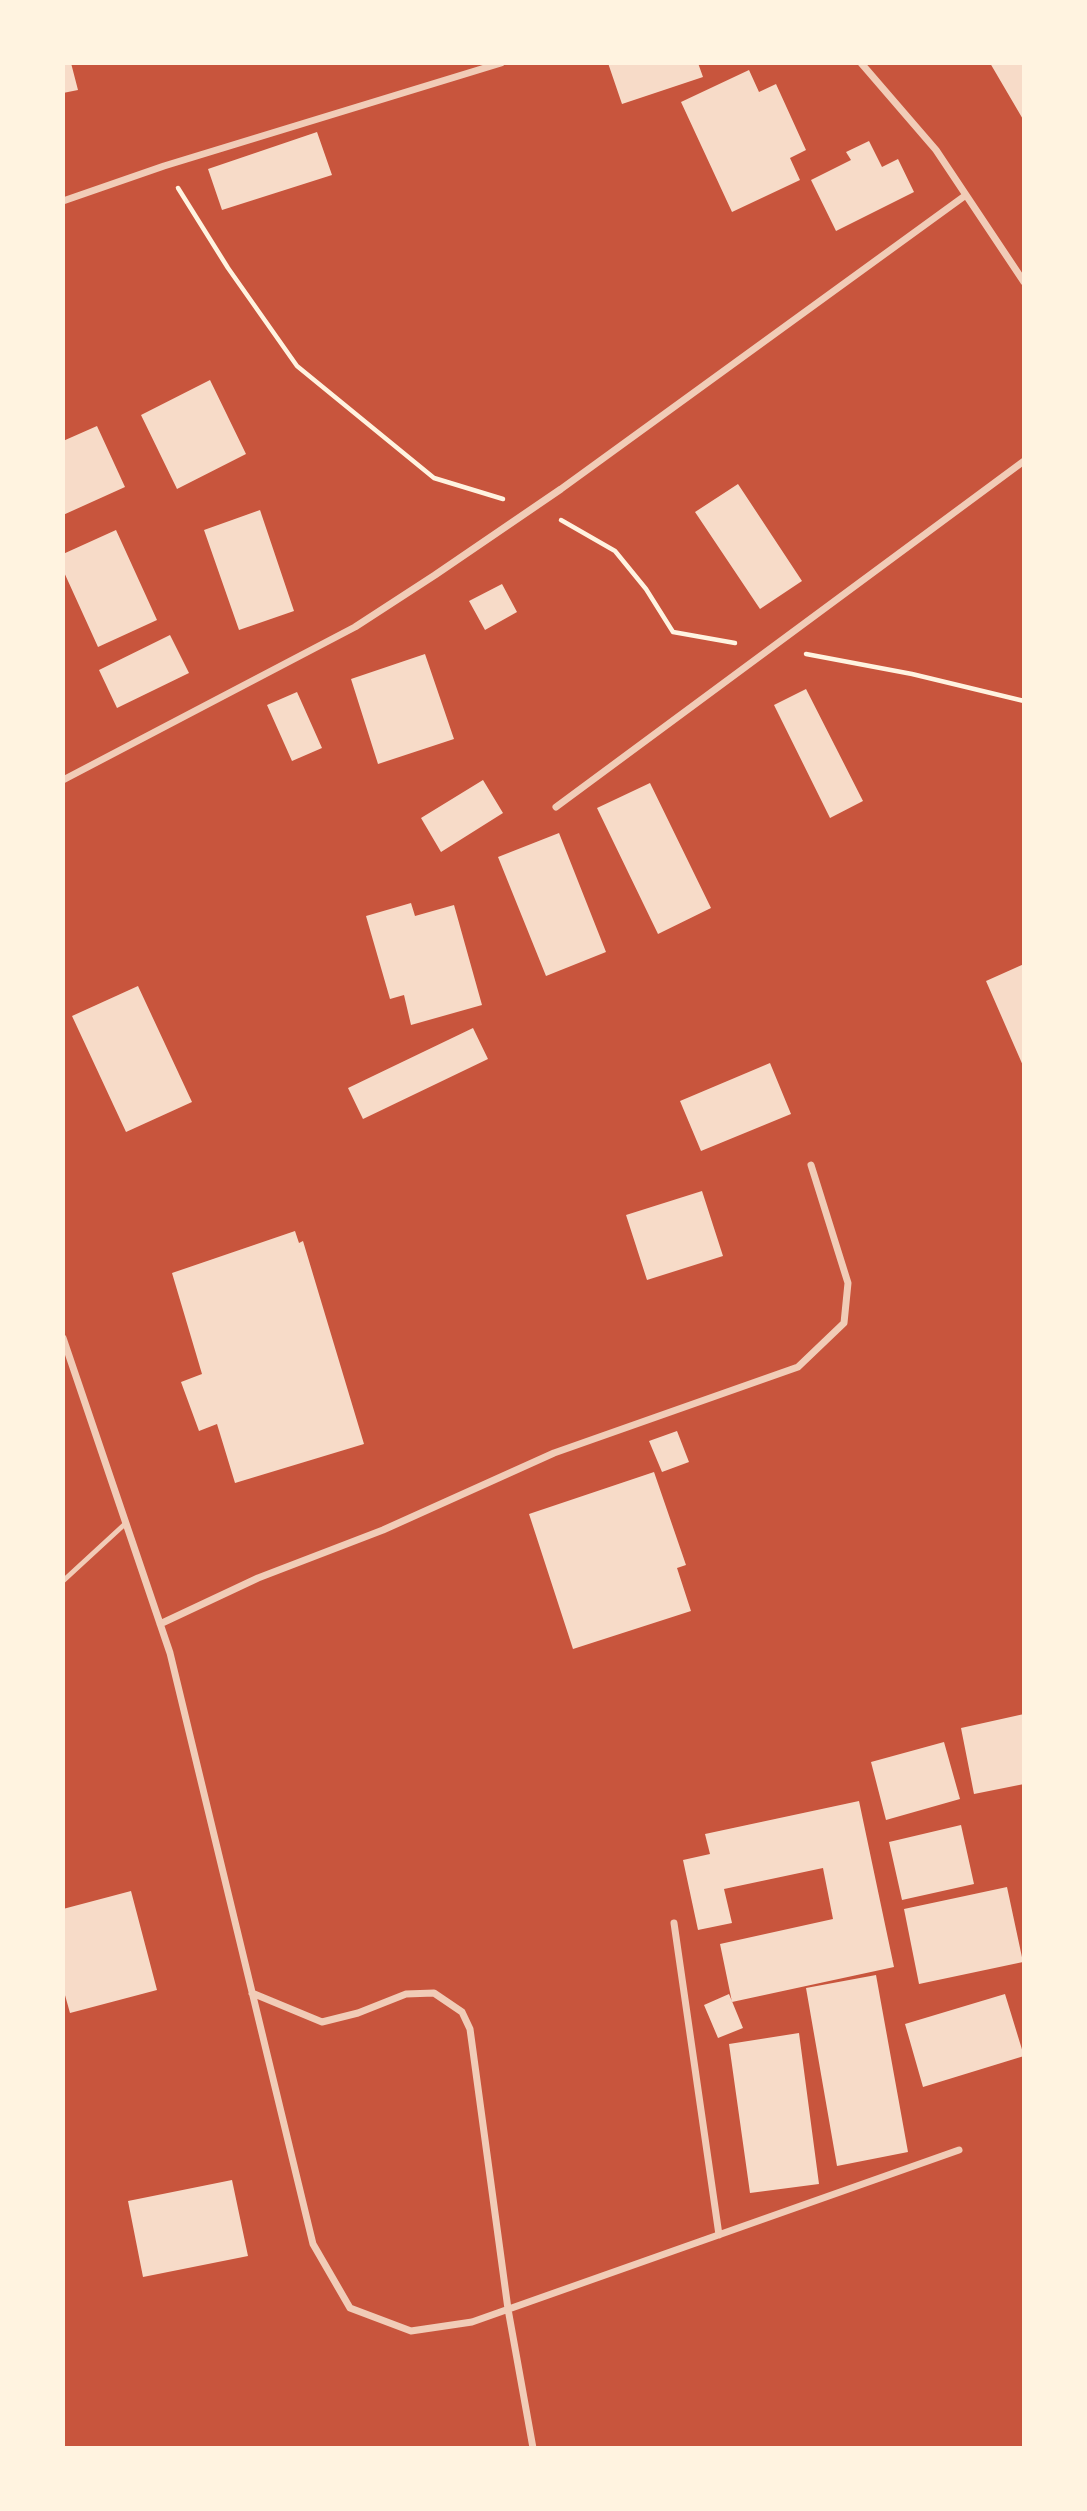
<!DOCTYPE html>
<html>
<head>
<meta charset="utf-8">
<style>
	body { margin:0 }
	#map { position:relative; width:1087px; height:2511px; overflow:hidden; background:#c8553d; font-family:"Nunito Sans",sans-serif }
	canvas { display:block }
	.frame { position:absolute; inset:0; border:65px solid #fff3e0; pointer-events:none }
</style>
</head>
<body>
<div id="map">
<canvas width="1087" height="2511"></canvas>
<div class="frame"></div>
</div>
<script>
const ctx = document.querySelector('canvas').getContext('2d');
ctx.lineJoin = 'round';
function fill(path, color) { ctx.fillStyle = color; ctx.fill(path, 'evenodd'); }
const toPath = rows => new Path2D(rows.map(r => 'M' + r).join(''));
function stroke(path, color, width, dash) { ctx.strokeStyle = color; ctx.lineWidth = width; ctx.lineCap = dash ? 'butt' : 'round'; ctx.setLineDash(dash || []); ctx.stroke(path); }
fill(toPath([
	[63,63,71,63,78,90,63,93],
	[608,63,698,63,703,77,622,104],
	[990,63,1024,63,1024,121],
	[749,70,759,92,776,84,806,150,790,158,800,180,732,212,681,102],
	[317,132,332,175,222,210,208,169],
	[869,141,882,167,898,159,914,192,836,231,811,180,851,160,846,152],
	[210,380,246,454,177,489,141,415],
	[97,426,125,487,63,515,63,441],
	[738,484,802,581,760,609,695,512],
	[260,510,294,611,239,630,204,530],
	[116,530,157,620,98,647,63,570,63,554],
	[502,584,517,612,485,630,469,601],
	[170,635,189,673,117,708,99,670],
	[425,654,454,739,378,764,351,679],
	[806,689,863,801,830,818,774,705],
	[297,692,322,748,292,761,267,705],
	[483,780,503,813,441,852,421,818],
	[650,783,711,908,658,934,597,808],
	[559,833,606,952,546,976,498,857],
	[411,903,415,916,454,905,482,1005,411,1025,404,995,390,999,366,916],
	[1024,964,1024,1068,986,981],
	[138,986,192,1102,126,1132,72,1016],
	[473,1028,488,1059,363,1119,348,1088],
	[770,1063,791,1114,701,1151,680,1101],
	[702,1191,723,1256,647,1280,626,1215],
	[295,1231,299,1243,303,1241,364,1444,235,1483,217,1424,199,1431,181,1382,202,1374,172,1273],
	[677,1431,689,1462,662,1472,649,1441],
	[654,1472,686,1565,677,1568,691,1611,573,1649,529,1514],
	[1024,1714,1024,1784,974,1794,961,1728],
	[944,1742,960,1799,886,1820,871,1762],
	[859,1801,894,1967,732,2002,720,1944,833,1919,823,1868,724,1889,732,1923,698,1930,683,1860,710,1854,705,1834],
	[961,1825,974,1884,902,1900,889,1842],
	[1007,1887,1023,1962,919,1984,904,1909],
	[131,1891,157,1990,70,2013,63,1988,63,1909],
	[876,1975,908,2152,837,2166,806,1988],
	[729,1994,743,2028,718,2038,704,2005],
	[1005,1994,1024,2056,923,2087,905,2024],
	[799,2033,819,2184,750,2193,729,2044],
	[232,2180,248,2256,143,2277,128,2201]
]), '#f7dbc8');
stroke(toPath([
	[178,188,228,268,297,366,434,478,503,499],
	[561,520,615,551,646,589,673,632,735,643],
	[806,654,912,674,1024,701]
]), '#fff3e0', 4.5);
stroke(toPath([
	[63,1581,126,1523]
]), '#f1ccb7', 5);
stroke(toPath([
	[861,63,936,150,1024,282],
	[63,201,164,166,501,63],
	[63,780,355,627,435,575,561,489,966,195],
	[556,807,1024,461],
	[63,1338,170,1653,313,2244,350,2308,411,2331,472,2322,959,2150],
	[160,1624,258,1578,383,1530,554,1453,798,1367,844,1323,848,1283,811,1165],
	[674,1923,719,2235],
	[252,1993,322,2022,358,2013,406,1994,434,1993,462,2012,470,2029,508,2309,533,2448]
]), '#f1ccb7', 7);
</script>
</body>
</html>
